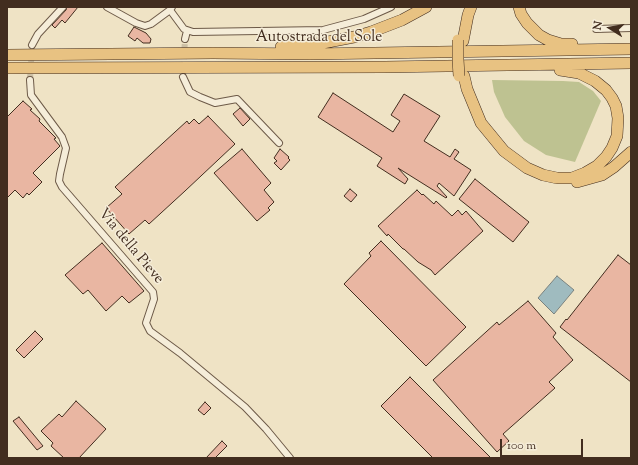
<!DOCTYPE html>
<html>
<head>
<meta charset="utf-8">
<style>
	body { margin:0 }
	#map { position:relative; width:638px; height:465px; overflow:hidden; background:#efe3c5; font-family:"Sorts Mill Goudy",serif }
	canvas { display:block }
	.frame { position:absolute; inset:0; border:8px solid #422d1f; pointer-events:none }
	.north { position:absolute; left:590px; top:8px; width:40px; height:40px; -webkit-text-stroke:3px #f5edd9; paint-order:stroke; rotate:281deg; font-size:11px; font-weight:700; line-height:16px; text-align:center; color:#422d1f }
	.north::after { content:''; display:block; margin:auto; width:14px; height:18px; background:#422d1f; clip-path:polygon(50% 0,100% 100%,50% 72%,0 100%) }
	.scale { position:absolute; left:500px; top:439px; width:83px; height:18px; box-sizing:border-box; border:2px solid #422d1f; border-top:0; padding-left:5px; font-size:12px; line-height:14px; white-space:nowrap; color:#422d1f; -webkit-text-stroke:3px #f5edd9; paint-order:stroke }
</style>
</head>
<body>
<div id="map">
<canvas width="638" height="465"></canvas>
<div class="frame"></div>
<div class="north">N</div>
<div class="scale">100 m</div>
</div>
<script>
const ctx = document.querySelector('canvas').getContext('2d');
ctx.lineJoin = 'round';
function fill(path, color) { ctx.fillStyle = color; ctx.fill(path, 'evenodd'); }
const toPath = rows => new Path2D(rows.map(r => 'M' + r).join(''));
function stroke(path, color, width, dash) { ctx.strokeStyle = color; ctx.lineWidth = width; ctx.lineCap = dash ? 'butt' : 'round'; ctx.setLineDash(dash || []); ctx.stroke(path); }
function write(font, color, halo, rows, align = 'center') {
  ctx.font = font + ' "Sorts Mill Goudy",serif'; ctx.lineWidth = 3; ctx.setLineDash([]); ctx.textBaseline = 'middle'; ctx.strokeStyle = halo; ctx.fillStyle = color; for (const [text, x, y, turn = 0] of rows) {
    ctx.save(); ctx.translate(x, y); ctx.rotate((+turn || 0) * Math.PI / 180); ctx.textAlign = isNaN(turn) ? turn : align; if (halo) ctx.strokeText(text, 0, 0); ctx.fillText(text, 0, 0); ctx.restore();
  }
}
fill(toPath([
	[492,80,563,81,579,82,593,91,601,101,575,162,546,155,524,141,505,117,494,92]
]), '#bec291');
const water = toPath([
	[557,276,574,290,554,314,538,298,557,276]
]);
fill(water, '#9fbbbf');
stroke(water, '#7a827f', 1);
const building = toPath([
	[67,7,78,7,65,23,62,20,55,28,52,25,66,10,67,7],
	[134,27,146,33,151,39,150,43,143,43,137,38,135,41,128,36,134,27],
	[333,93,393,132,400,121,391,115,404,94,440,116,424,141,450,157,455,149,459,152,454,159,471,170,454,196,439,183,437,186,447,197,446,198,398,168,408,179,405,184,377,166,382,158,318,117,333,93],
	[23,101,32,109,30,110,40,119,39,121,56,138,54,139,60,146,33,173,42,182,29,195,27,193,23,198,15,190,7,198,7,117,23,101],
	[240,108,250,119,243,126,233,114,240,108],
	[208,116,235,144,185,191,149,224,145,220,129,234,106,208,122,194,115,187,187,121,189,124,194,119,199,124,208,116],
	[242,149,271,183,264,190,274,202,268,208,270,210,257,221,214,173,242,149],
	[280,149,289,157,288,158,290,160,281,170,274,163,277,161,274,158,280,149],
	[475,179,529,222,513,242,459,199,475,179],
	[350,189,357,195,351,202,344,196,350,189],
	[417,190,422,195,423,194,434,204,436,201,452,216,458,210,462,215,466,211,483,231,435,275,431,270,418,262,404,249,403,249,388,234,387,236,378,226,417,190],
	[381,241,466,327,426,366,344,284,371,256,369,253,381,241],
	[102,243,144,291,129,303,122,296,106,311,88,290,83,294,65,275,102,243],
	[618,255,631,265,631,382,560,327,566,319,567,320,618,255],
	[528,301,556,333,553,337,573,360,549,382,555,388,503,434,509,441,497,452,433,380,497,322,499,325,528,301],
	[35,331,43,339,24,358,16,350,35,331],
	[410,377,491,458,433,458,381,406,410,377],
	[76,401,106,429,79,458,64,458,51,446,53,443,41,431,59,414,62,417,76,401],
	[205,402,211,408,204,415,198,410,205,402],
	[19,417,43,446,37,450,13,421,19,417],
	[222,441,227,446,215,458,206,458,222,441]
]);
fill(building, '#e9b6a2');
stroke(building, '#422d1f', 1);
stroke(toPath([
	[183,77,185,39],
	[30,80,32,45]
]), '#ccbfa4', 6, [6, 3]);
const street = toPath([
	[107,7,136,23,145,26,151,24,170,10,172,7],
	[170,10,184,29,193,32,323,30,364,19,391,7],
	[596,29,631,28],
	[185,39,187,31],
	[32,45,38,34,63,7],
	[183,77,190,92,200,97,215,103,237,99,279,143],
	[30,80,31,95,62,137,66,148,60,174,59,181,62,187,153,292,154,299,146,323,150,331,180,353,245,407,266,429,290,458]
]);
const highway = toPath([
	[519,7,521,14,527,23,539,35,548,40,561,44,572,44],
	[463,41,468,15,471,7],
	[281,47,312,45,354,37,371,32,402,20,426,7],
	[7,55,213,53,310,54,631,49],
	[7,68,385,67,631,63],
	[464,76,467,89,481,123,504,151,527,168,543,175,557,178,572,178,585,173,597,166,606,157,612,148,617,136,618,118,616,106,612,98,606,90,595,81,579,73,560,70],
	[577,182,602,175,614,167,631,152]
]);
stroke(street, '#6d5a48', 8);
stroke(highway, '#422d1f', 12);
stroke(street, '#f5edd9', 6);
stroke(highway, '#e8c282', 11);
const highwayBridge = toPath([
	[458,40,458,59,459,76]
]);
stroke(highwayBridge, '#422d1f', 12, []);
stroke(highwayBridge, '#e8c282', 11);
write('15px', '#422d1f', '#f5edd9', [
	["Autostrada del Sole",319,38],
	["Via della Pieve",130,247,50]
]);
</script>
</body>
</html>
